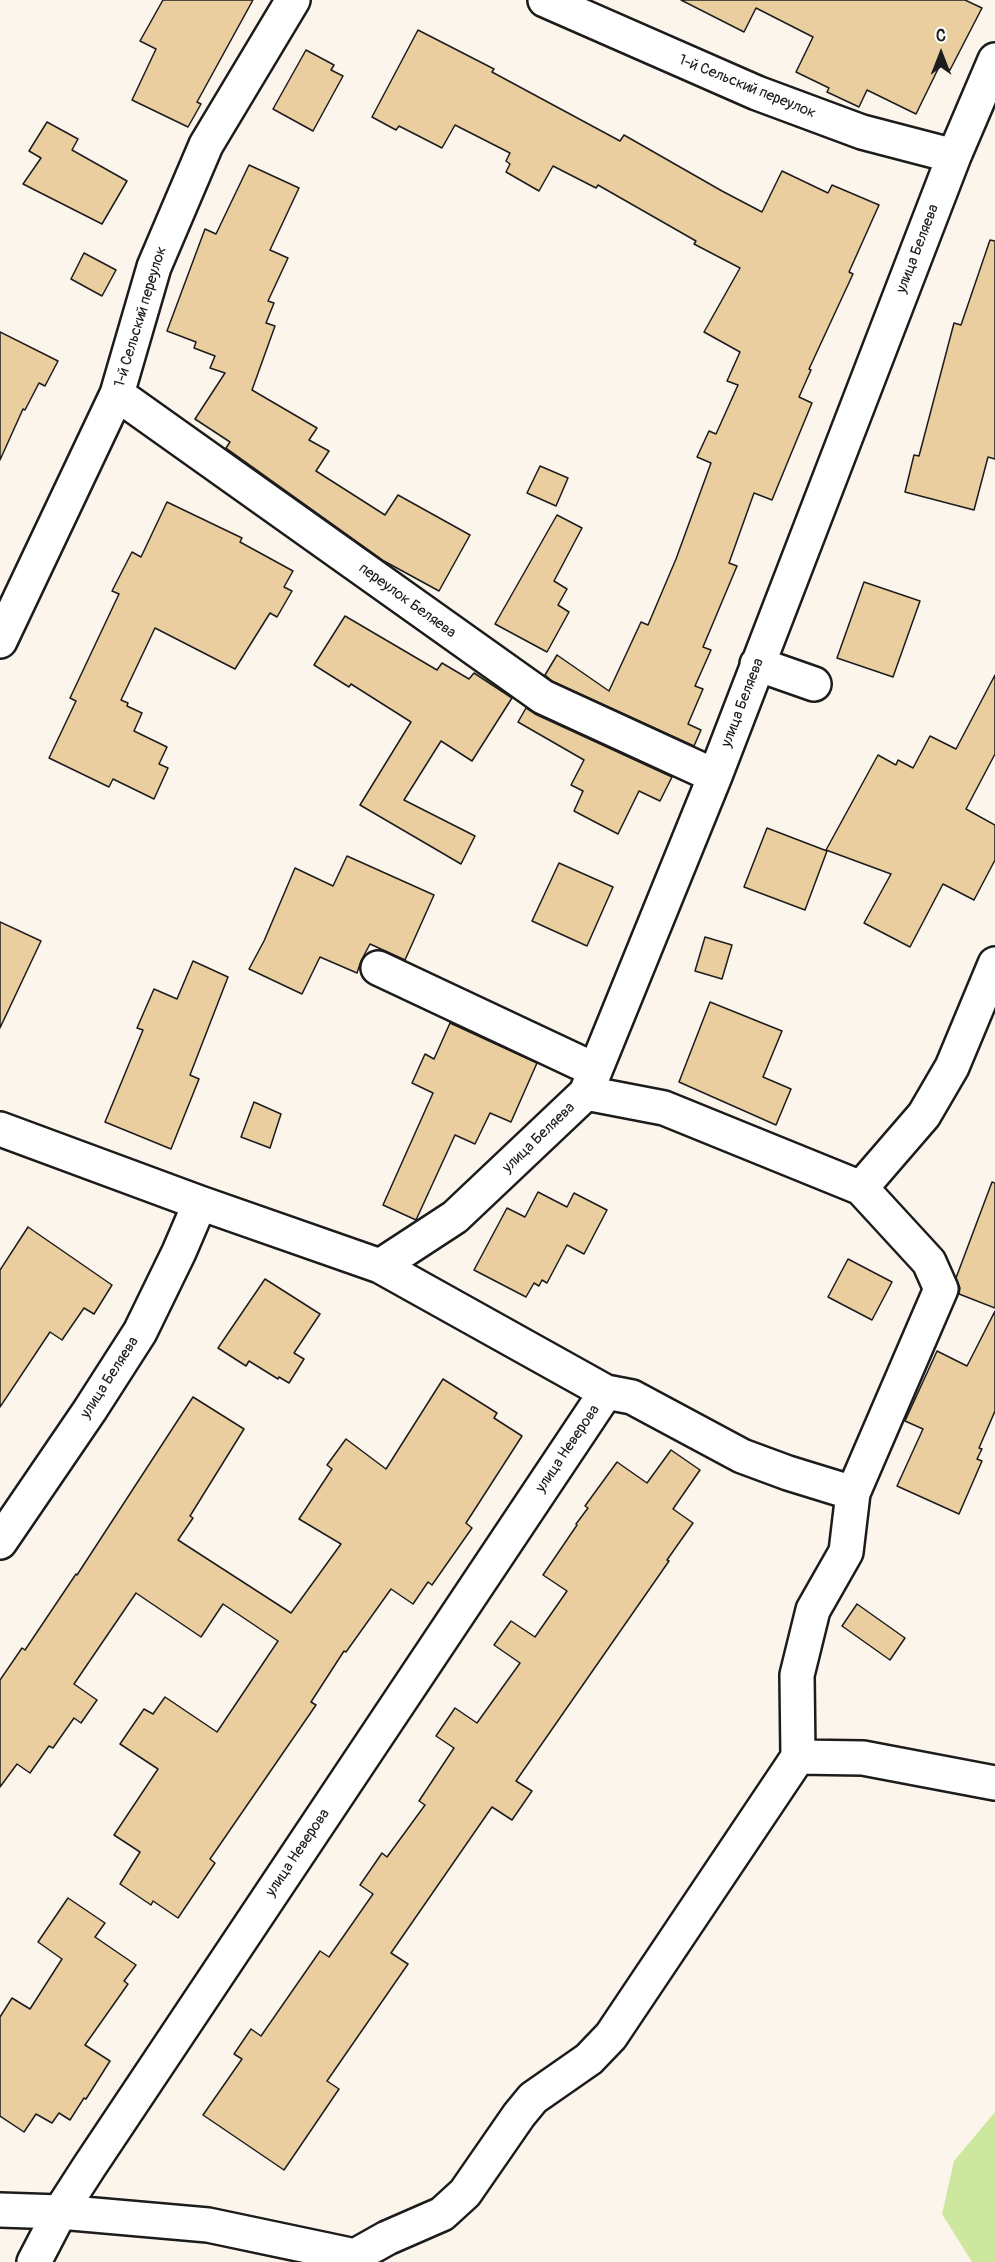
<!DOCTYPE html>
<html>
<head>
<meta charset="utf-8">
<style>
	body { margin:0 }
	#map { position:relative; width:995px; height:2262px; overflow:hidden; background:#fbf5ec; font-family:Pangolin,sans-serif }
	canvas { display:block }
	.north { position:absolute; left:911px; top:24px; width:60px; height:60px; -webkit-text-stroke:4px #fff; paint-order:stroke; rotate:0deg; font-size:16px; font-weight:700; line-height:24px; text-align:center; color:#1c1c1c }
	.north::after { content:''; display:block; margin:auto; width:21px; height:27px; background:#1c1c1c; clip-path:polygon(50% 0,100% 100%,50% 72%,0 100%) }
</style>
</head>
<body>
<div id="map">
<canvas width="995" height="2262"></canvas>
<div class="north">С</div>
</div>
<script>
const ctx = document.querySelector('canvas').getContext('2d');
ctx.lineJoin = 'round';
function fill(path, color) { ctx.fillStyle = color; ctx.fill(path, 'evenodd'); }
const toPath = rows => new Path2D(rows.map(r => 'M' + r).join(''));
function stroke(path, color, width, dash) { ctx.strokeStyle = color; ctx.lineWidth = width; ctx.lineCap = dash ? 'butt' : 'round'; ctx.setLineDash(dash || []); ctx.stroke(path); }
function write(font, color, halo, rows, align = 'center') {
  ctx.font = font + ' Pangolin,sans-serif'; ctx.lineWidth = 5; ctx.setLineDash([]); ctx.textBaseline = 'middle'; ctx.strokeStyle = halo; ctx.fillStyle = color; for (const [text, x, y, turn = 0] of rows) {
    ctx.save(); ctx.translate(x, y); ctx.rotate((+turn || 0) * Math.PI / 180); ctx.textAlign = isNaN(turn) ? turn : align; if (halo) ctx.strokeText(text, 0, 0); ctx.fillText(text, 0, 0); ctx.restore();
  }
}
fill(toPath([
	[995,2112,995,2262,972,2262,942,2214,954,2161]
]), '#cee79e');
const building = toPath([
	[163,0,253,0,197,102,201,104,188,127,132,100,156,49,140,41,163,0],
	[681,0,965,0,982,8,950,70,940,65,916,114,867,90,859,107,827,92,829,88,796,72,813,37,756,8,744,32,681,0],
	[418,30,494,69,492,72,620,141,624,135,722,191,762,212,782,171,828,193,832,185,879,205,849,272,853,274,809,369,811,370,799,397,812,403,772,500,754,493,729,563,737,566,703,647,711,650,695,686,703,689,688,724,701,730,694,746,552,681,545,675,557,655,609,691,641,622,648,625,676,559,711,463,697,457,709,431,716,434,738,385,727,381,740,352,704,332,740,268,694,244,696,241,598,185,596,188,553,166,539,191,506,172,510,164,506,161,510,153,455,125,442,148,399,126,396,130,372,117,418,30],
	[306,50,334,65,331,70,343,76,313,131,273,109,306,50],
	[47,122,78,139,72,150,127,181,102,224,23,184,41,158,29,151,47,122],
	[249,165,299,188,270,250,288,258,268,301,274,303,266,323,275,326,252,390,317,428,309,440,329,451,316,471,385,515,398,495,470,535,439,591,384,561,226,448,230,442,195,419,225,373,210,368,215,356,194,348,196,342,167,331,205,229,216,234,249,165],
	[990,240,995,241,995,459,988,457,974,510,905,492,914,455,919,456,954,323,961,325,990,240],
	[84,253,116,270,102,296,71,279,84,253],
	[0,332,58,361,45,386,39,383,25,410,23,409,0,460,0,332],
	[540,466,568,478,556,506,527,493,540,466],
	[167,502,242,538,240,542,293,571,284,587,292,591,277,617,270,613,235,669,155,628,121,700,128,703,127,706,142,713,134,731,167,747,159,764,168,768,154,799,113,779,109,787,49,758,76,701,70,698,119,594,112,591,132,552,141,557,167,502],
	[557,515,582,528,554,581,567,589,558,605,569,612,547,652,495,624,557,515],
	[864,582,920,601,893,677,837,658,864,582],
	[345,616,437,670,442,663,469,679,474,673,512,698,472,761,441,741,404,800,475,836,461,864,360,805,411,722,351,684,349,687,314,665,345,616],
	[995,675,995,754,966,809,995,825,995,860,974,900,943,884,910,947,864,923,891,874,826,850,878,755,896,765,898,760,913,768,930,736,956,749,995,675],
	[526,708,535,714,672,777,660,801,639,791,618,834,574,811,583,791,571,785,584,760,518,722,526,708],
	[767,828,827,851,805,910,744,887,767,828],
	[347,856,434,895,405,960,370,944,361,961,357,973,320,957,302,994,249,969,264,941,295,868,333,886,347,856],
	[559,863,613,887,587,946,532,921,559,863],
	[0,922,41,941,0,1028,0,922],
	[705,937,732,945,722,979,695,971,705,937],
	[193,961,228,977,190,1075,199,1079,171,1149,105,1122,143,1030,137,1028,154,989,177,999,193,961],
	[710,1002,782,1031,763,1077,791,1089,776,1125,679,1082,710,1002],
	[450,1023,537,1063,511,1122,490,1113,475,1144,455,1135,416,1220,383,1205,433,1093,412,1083,425,1054,434,1059,450,1023],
	[254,1102,281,1114,270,1148,241,1137,254,1102],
	[992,1182,995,1183,995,1308,959,1294,960,1288,956,1278,992,1182],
	[538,1192,567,1207,574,1193,607,1210,584,1254,567,1245,547,1283,542,1280,539,1286,534,1283,526,1297,474,1270,507,1208,525,1217,538,1192],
	[28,1227,112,1285,94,1314,84,1308,62,1340,50,1332,0,1407,0,1270,28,1227],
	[848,1259,892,1282,872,1320,828,1297,848,1259],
	[265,1279,320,1314,294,1353,304,1359,289,1383,279,1377,278,1379,249,1361,246,1366,218,1348,265,1279],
	[995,1311,995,1411,979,1448,982,1449,977,1459,982,1461,959,1514,897,1486,923,1429,905,1421,937,1351,967,1366,995,1311],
	[443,1379,497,1413,494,1418,522,1436,466,1523,472,1528,432,1585,428,1582,413,1604,391,1589,346,1652,344,1651,311,1702,316,1705,210,1859,215,1863,178,1918,153,1901,151,1905,120,1884,140,1852,114,1835,158,1769,120,1744,144,1709,153,1714,165,1697,217,1732,278,1641,223,1604,201,1637,136,1593,74,1684,97,1700,81,1723,74,1718,53,1748,49,1746,30,1773,17,1764,0,1787,0,1680,22,1648,25,1650,76,1574,77,1575,193,1397,244,1429,190,1516,193,1518,178,1540,291,1613,341,1544,299,1519,332,1469,327,1465,346,1439,386,1469,443,1379],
	[671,1450,700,1470,673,1509,693,1523,667,1560,669,1561,516,1781,532,1791,512,1820,492,1807,391,1953,408,1964,327,2081,339,2089,284,2170,203,2115,242,2059,234,2054,251,2029,261,2036,320,1951,329,1957,373,1894,360,1885,382,1853,387,1857,425,1805,419,1801,454,1748,436,1736,455,1708,477,1723,520,1663,494,1645,511,1621,535,1637,567,1591,543,1575,577,1525,576,1524,588,1508,585,1506,617,1462,647,1483,671,1450],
	[857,1604,905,1638,890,1660,842,1626,857,1604],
	[68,1898,105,1923,95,1937,136,1965,124,1981,128,1984,85,2045,110,2061,86,2099,84,2098,70,2120,59,2113,52,2123,36,2114,24,2132,0,2116,0,2017,12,1998,30,2009,62,1959,38,1942,68,1898]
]);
fill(building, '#eace9f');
stroke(building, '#1c1c1c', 1.5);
const minor = toPath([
	[545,0,757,93,862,132,954,156],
	[117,394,543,697,715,776],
	[0,641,117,394,154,267,206,145,293,0],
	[757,664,814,684],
	[378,968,595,1070],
	[0,1129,200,1203,380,1266,606,1392,632,1397,742,1456,788,1473,853,1493,941,1289,929,1262,861,1188,664,1108,586,1093],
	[861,1188,924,1115,952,1067,995,964],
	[380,1266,455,1217,586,1093,715,776,954,156,995,60],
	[0,1542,90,1410,140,1332,179,1252,200,1203],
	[798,1757,863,1758,995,1783],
	[0,2210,60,2212,208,2225,355,2256,387,2238,442,2214,465,2193,519,2115,533,2098,589,2059,611,2036,798,1757,797,1675,813,1610,846,1552,853,1493],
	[34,2262,60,2212,89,2167,606,1392]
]);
stroke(minor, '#1c1c1c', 38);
stroke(minor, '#fff', 33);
write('15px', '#1c1c1c', '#fff', [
	["1-й Сельский переулок",747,87,22],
	["улица Беляева",918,249,-69],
	["1-й Сельский переулок",141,317,-73],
	["переулок Беляева",407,601,36],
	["улица Беляева",743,703,-69],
	["улица Беляева",539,1138,-44],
	["улица Беляева",110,1378,-57],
	["улица Неверова",568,1449,-56],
	["улица Неверова",298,1853,-56]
]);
</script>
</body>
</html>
